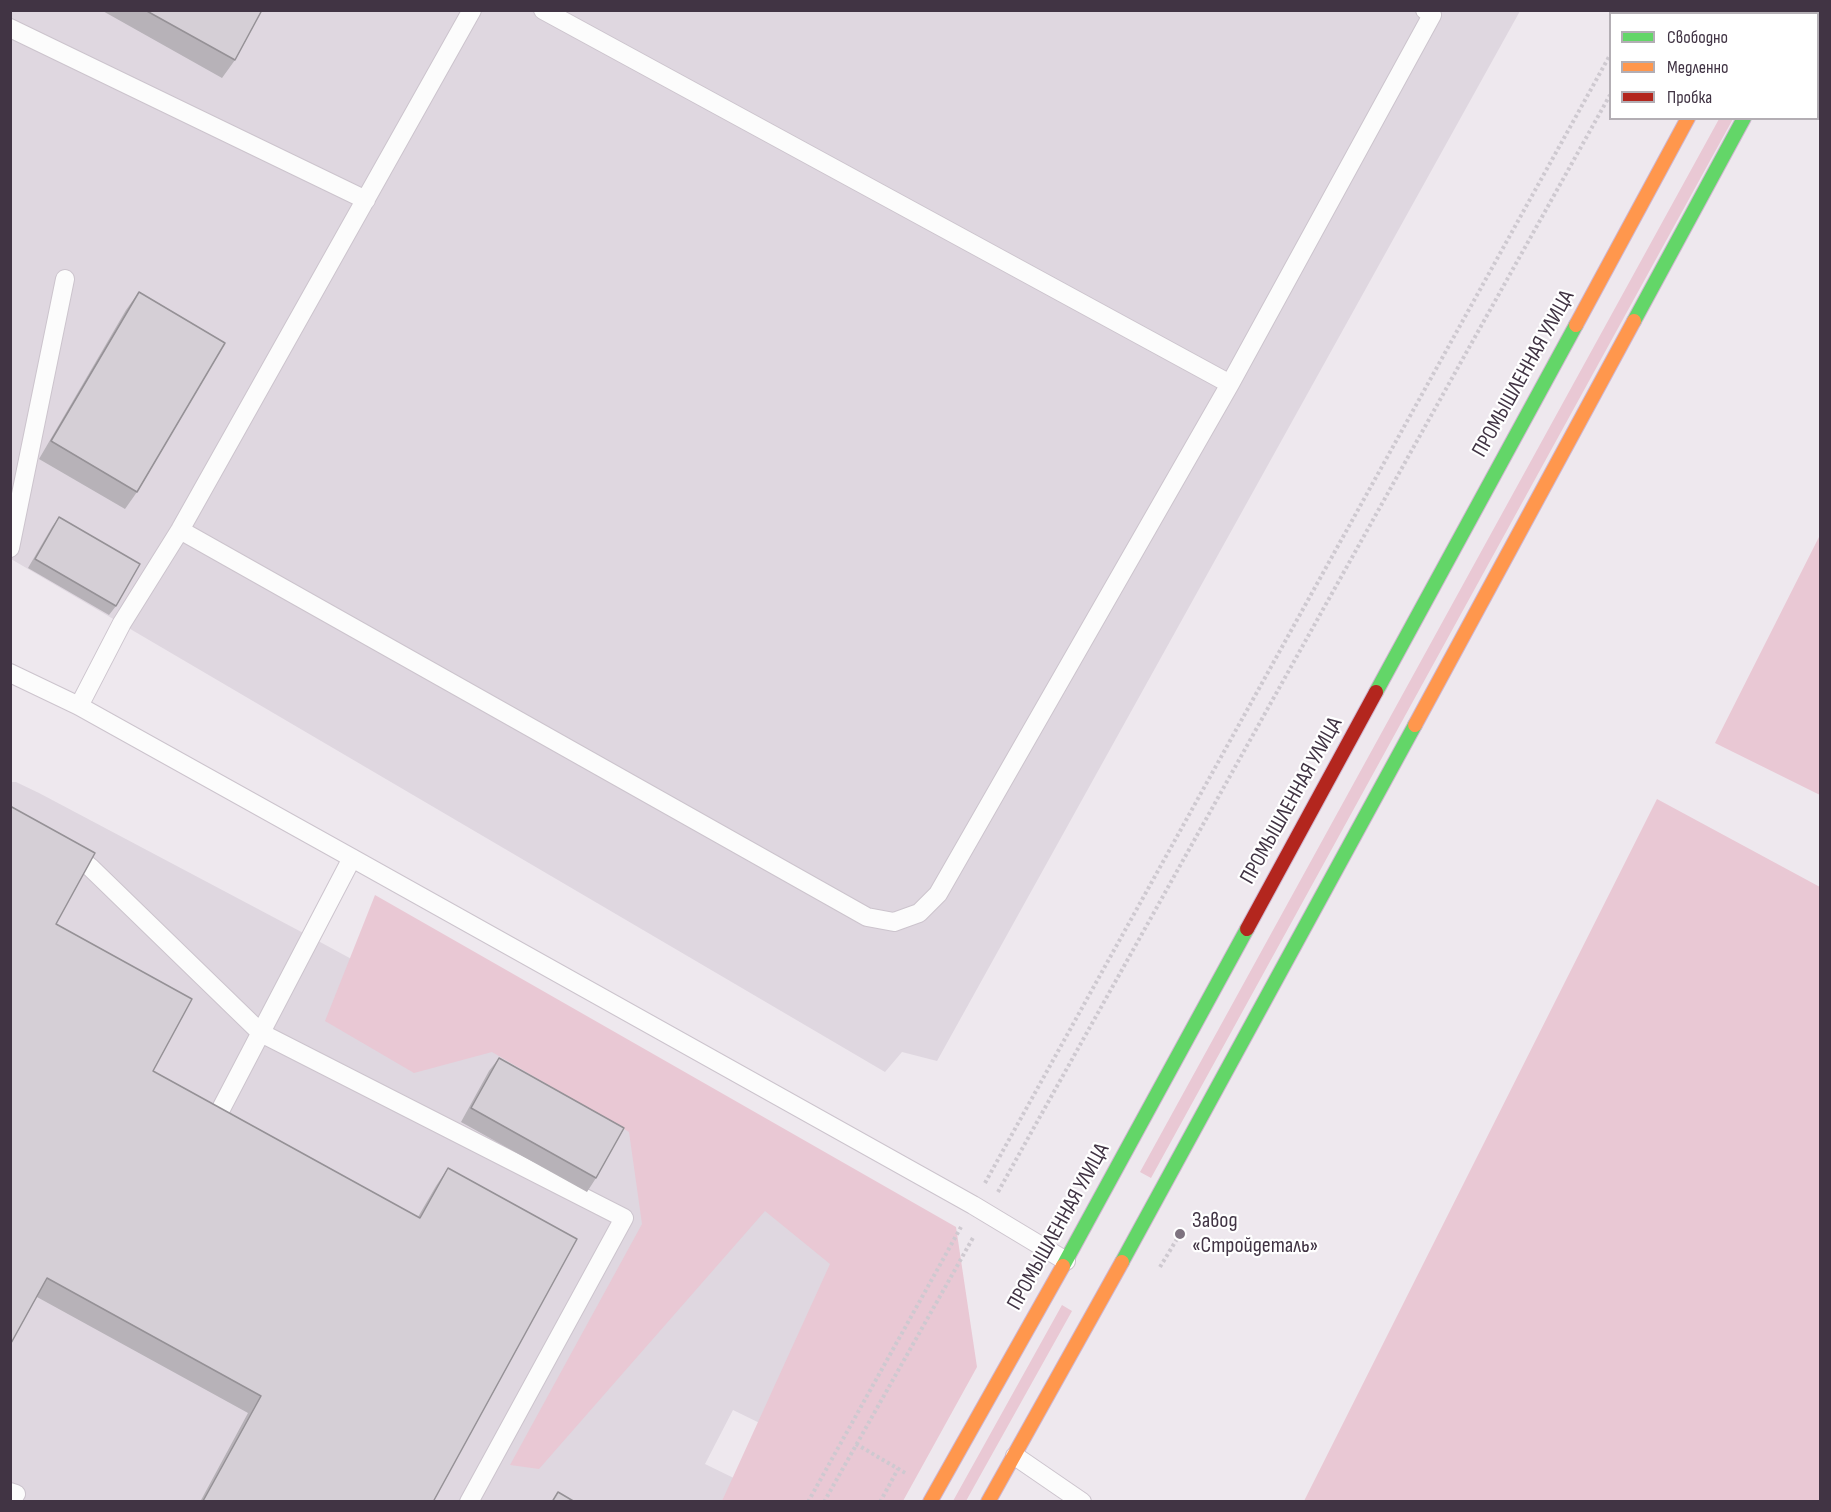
<!DOCTYPE html>
<html>
<head>
<meta charset="utf-8">
<style>
	body { margin:0 }
	#map { position:relative; width:1831px; height:1512px; overflow:hidden; background:#eee8ee; font-family:"Sofia Sans Condensed",sans-serif }
	canvas { display:block }
	.frame { position:absolute; inset:0; border:12px solid #413444; pointer-events:none }
	.legend { position:absolute; left:1609px; top:12px; width:210px; height:108px; box-sizing:border-box; background:#fff; border:2px solid #b3aeb4; margin:0; padding:8px 10px; list-style:none; font-size:18px; color:#413444 }
	.legend li { display:flex; align-items:center; gap:12px; height:30px }
	.legend b { width:30px; border:2px solid #b3aeb4 }
</style>
</head>
<body>
<div id="map">
<canvas width="1831" height="1512"></canvas>
<div class="frame"></div>
<ul class="legend">
<li><b style="height:8px;background:#63d668"></b>Свободно</li>
<li><b style="height:8px;background:#ff974d"></b>Медленно</li>
<li><b style="height:8px;background:#b3261e"></b>Пробка</li>
</ul>
</div>
<script>
const ctx = document.querySelector('canvas').getContext('2d');
ctx.lineJoin = 'round';
function fill(path, color) { ctx.fillStyle = color; ctx.fill(path, 'evenodd'); }
const toPath = rows => new Path2D(rows.map(r => 'M' + r).join(''));
function stroke(path, color, width, dash) { ctx.strokeStyle = color; ctx.lineWidth = width; ctx.lineCap = dash ? 'butt' : 'round'; ctx.setLineDash(dash || []); ctx.stroke(path); }
function write(font, color, halo, rows, align = 'center') {
  ctx.font = font + ' "Sofia Sans Condensed",sans-serif'; ctx.lineWidth = 4.5; ctx.setLineDash([]); ctx.textBaseline = 'middle'; ctx.strokeStyle = halo; ctx.fillStyle = color; for (const [text, x, y, turn = 0] of rows) {
    ctx.save(); ctx.translate(x, y); ctx.rotate((+turn || 0) * Math.PI / 180); ctx.textAlign = isNaN(turn) ? turn : align; if (halo) ctx.strokeText(text, 0, 0); ctx.fillText(text, 0, 0); ctx.restore();
  }
}
fill(toPath([
	[11,11,1520,11,937,1061,902,1052,885,1072,11,559],
	[10,782,16,782,39,793,309,936,874,1242,776,1431,733,1410,705,1464,748,1485,739,1501,11,1501]
]), '#dfd7e0');
fill(toPath([
	[1719,119,1733,119,1151,1178,1140,1172],
	[1820,535,1820,795,1715,743],
	[1657,799,1820,887,1820,1501,1304,1501],
	[375,895,956,1227,977,1367,903,1501,722,1501,830,1264,765,1211,539,1469,510,1465,642,1224,629,1132,492,1052,414,1073,325,1021],
	[1062,1305,1072,1311,966,1501,953,1501]
]), '#e9c8d4');
const lane = toPath([
	[543,10,1230,384],
	[10,28,366,200],
	[180,530,867,917,894,922,919,913,938,894,1230,384,1432,15,1425,10],
	[10,548,65,279],
	[10,673,79,706,352,858,973,1205,1066,1261],
	[79,706,122,623,180,530,472,10],
	[70,851,90,867,261,1033,624,1218,469,1502],
	[211,1128,352,858],
	[1015,1456,1082,1502],
	[10,1492,16,1494]
]);
const fast = toPath([
	[1634,321,1744,118],
	[1376,692,1576,325],
	[1122,1262,1415,725],
	[1063,1266,1247,929]
]);
const slow = toPath([
	[1745,14,1746,10],
	[1576,325,1688,118],
	[1415,725,1634,321],
	[930,1502,1063,1266],
	[988,1502,1122,1262]
]);
const jam = toPath([
	[1801,14,1803,10],
	[1247,929,1376,692]
]);
stroke(lane, '#ccc4cd', 20);
stroke(fast, '#cfb6d0', 16);
stroke(slow, '#cfb6d0', 16);
stroke(jam, '#cfb6d0', 16);
stroke(toPath([
	[1634,14,1635,10],
	[1656,14,1658,10],
	[985,1183,1610,55],
	[998,1192,1610,95],
	[1160,1267,1180,1234],
	[856,1444,907,1474],
	[808,1502,961,1227],
	[824,1502,974,1236],
	[880,1502,898,1469]
]), '#cec9d0', 4, [3, 3]);
stroke(lane, '#fcfcfc', 18);
stroke(fast, '#63d668', 14);
stroke(slow, '#ff974d', 14);
stroke(jam, '#b3261e', 14);
fill(toPath([
	[101,10,262,10,235,60,222,78],
	[139,292,137,492,125,509,39,459,126,310],
	[59,517,116,606,109,615,28,568,52,527],
	[56,924,153,1071,418,1217,436,1186,448,1168,433,1502,200,1502,248,1413,37,1297],
	[499,1058,596,1178,587,1192,461,1122,489,1071]
]), '#b7b2b8');
const building = toPath([
	[145,10,262,10,235,60,145,10],
	[139,292,225,343,137,492,51,441,139,292],
	[59,517,140,564,116,606,35,559,59,517],
	[10,806,95,853,56,924,192,999,153,1071,420,1218,448,1168,577,1239,433,1502,204,1502,203,1501,261,1396,47,1278,10,1345,10,806],
	[499,1058,624,1128,596,1178,471,1108,499,1058],
	[558,1492,575,1502,552,1502,558,1492]
]);
fill(building, '#d5cfd6');
stroke(building, '#959196', 1.5);
for (const [x, y, r, color] of [
	[1180,1234,6,"#7e7380"]
]) { const dot = new Path2D(); dot.arc(x, y, r, 0, 2 * Math.PI); ctx.fillStyle = color; ctx.fill(dot); stroke(dot, '#fff', 2); }
write('22px', '#413444', '#fff', [
	["ПРОМЫШЛЕННАЯ УЛИЦА",1524,374,-61],
	["ПРОМЫШЛЕННАЯ УЛИЦА",1292,801,-61],
	["ПРОМЫШЛЕННАЯ УЛИЦА",1059,1227,-61]
]);
write('22px', '#413444', '#fff', [
	["Завод",1192,1221],
	["«Стройдеталь»",1192,1246]
], 'left');
</script>
</body>
</html>
